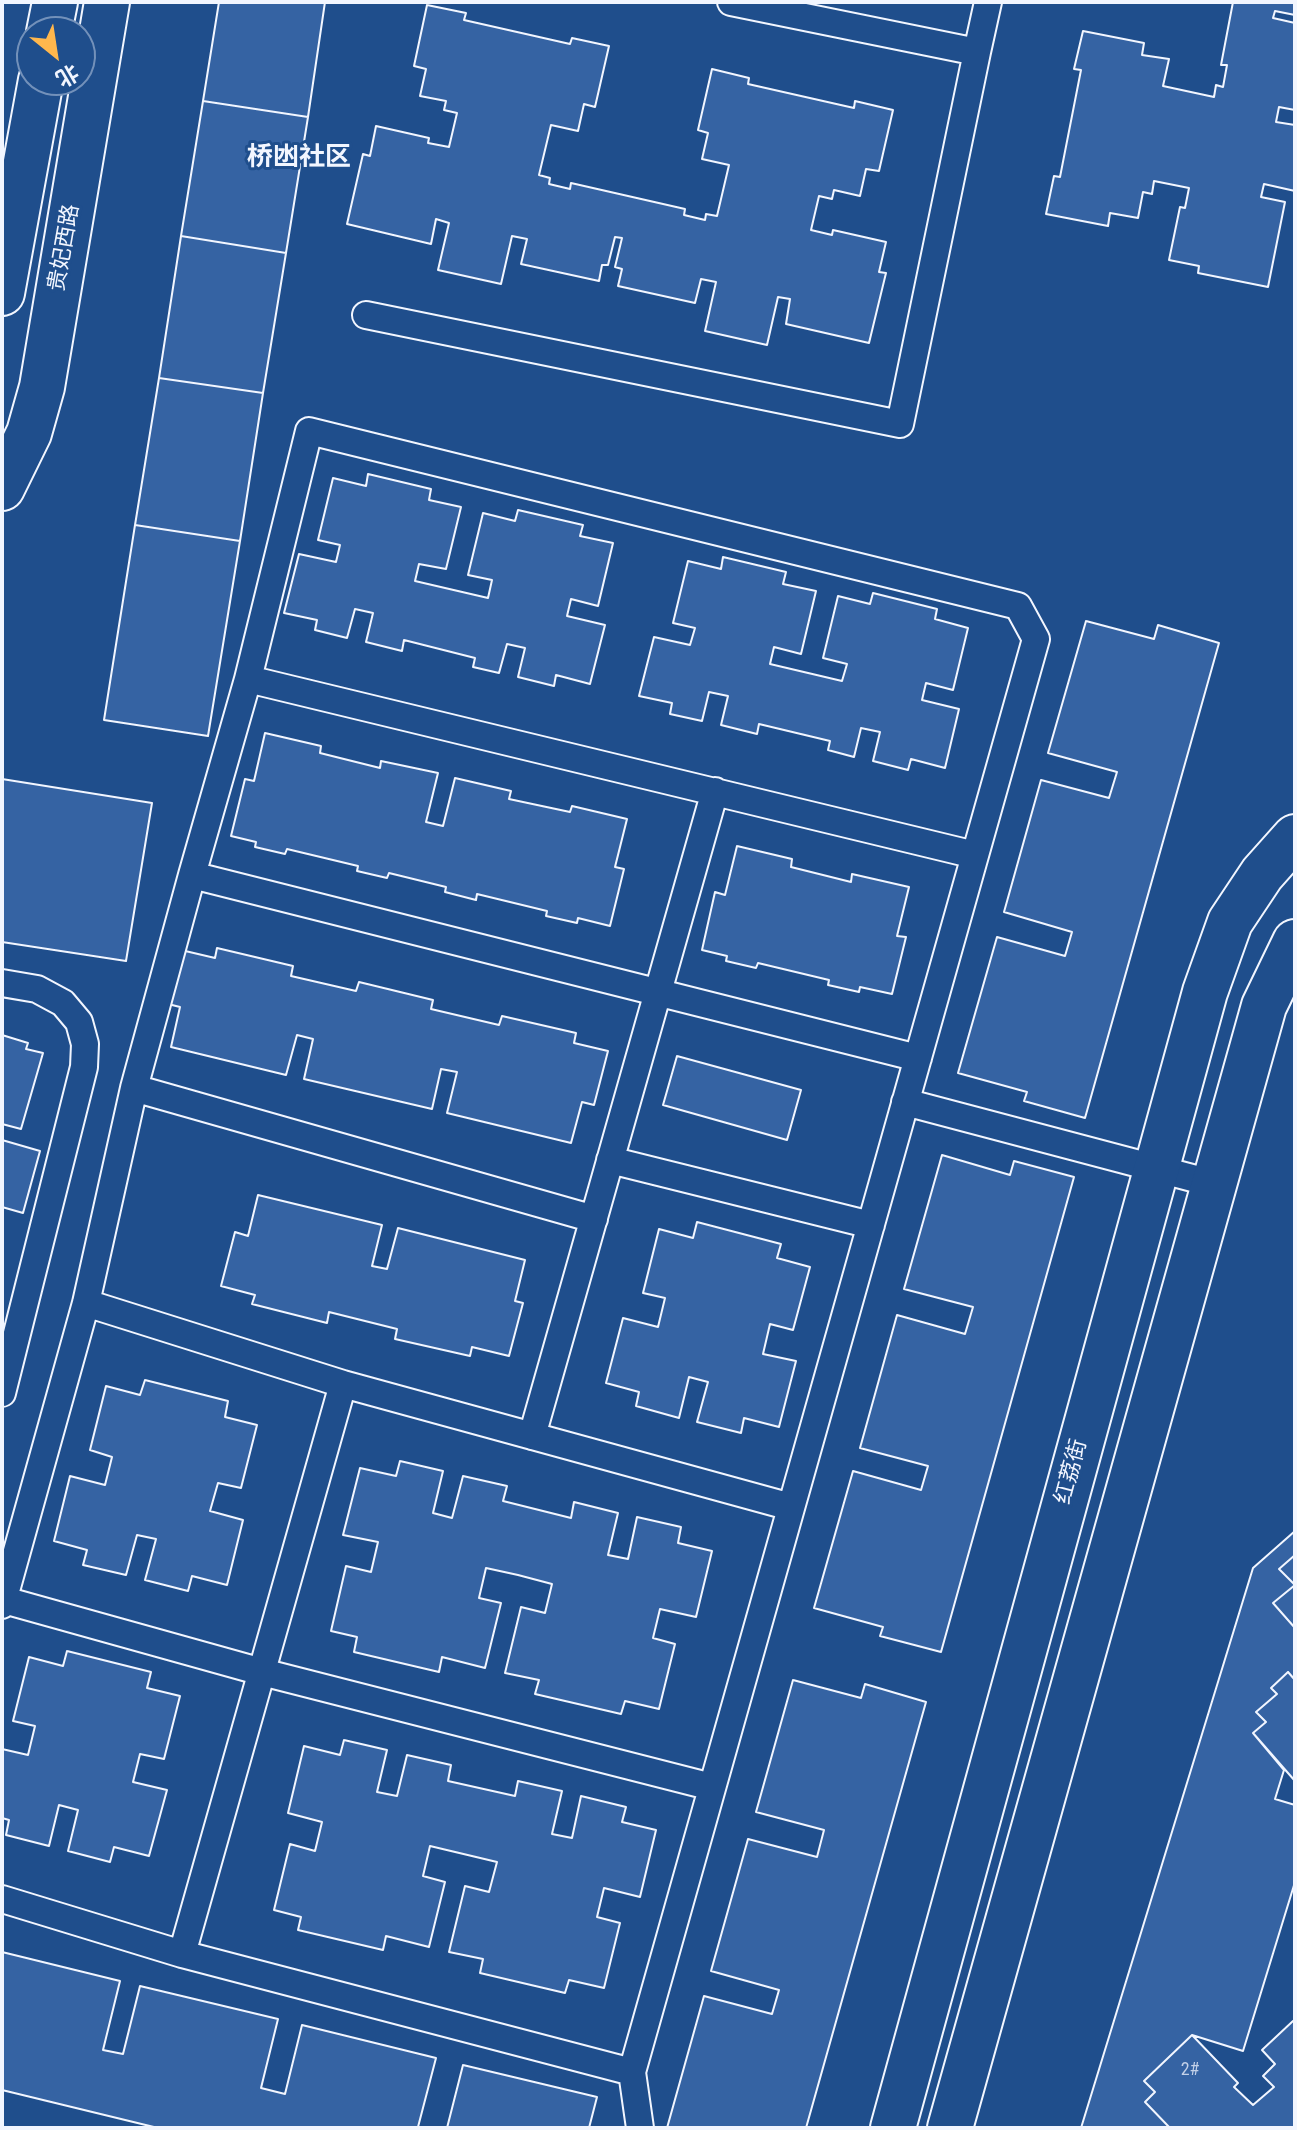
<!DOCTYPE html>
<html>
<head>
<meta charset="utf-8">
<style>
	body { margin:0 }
	#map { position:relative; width:1297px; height:2130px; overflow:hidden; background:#1f4e8c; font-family:"Roboto Condensed","Noto Sans SC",sans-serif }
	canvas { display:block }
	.frame { position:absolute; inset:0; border:4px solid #f2f6ff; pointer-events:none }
	.north { position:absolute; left:16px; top:16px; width:80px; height:80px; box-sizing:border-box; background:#1f4e8c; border:2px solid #7391ba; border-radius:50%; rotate:150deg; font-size:22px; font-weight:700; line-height:32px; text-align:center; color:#f2f6ff }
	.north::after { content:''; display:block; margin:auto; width:28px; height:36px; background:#ffb74d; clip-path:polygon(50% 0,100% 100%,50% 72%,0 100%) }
</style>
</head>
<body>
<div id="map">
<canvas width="1297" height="2130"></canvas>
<div class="frame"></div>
<div class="north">北</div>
</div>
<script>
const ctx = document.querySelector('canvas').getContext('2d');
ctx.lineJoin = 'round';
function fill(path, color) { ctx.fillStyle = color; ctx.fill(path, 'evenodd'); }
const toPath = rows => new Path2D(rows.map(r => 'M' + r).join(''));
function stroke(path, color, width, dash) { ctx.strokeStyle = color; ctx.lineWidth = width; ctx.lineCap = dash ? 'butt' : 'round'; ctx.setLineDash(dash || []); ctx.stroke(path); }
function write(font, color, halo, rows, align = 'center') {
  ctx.font = font + ' "Roboto Condensed","Noto Sans SC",sans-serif'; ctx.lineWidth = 6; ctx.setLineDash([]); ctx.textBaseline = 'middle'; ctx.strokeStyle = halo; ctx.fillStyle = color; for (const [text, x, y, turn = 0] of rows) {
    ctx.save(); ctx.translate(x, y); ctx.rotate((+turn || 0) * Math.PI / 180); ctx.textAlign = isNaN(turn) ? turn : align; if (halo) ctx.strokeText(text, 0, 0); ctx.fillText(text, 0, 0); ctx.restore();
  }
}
const building = toPath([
	[219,2,325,2,308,117,203,101,219,2],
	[1233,2,1295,2,1295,15,1275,11,1273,18,1295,23,1295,110,1279,107,1276,122,1295,125,1295,191,1264,184,1261,197,1285,202,1268,287,1198,273,1199,266,1169,260,1180,207,1185,208,1189,188,1154,181,1152,194,1143,192,1138,218,1110,213,1108,226,1046,214,1054,176,1060,177,1081,70,1074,69,1083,31,1144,43,1142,55,1169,59,1163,86,1214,97,1216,85,1223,87,1227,65,1221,65,1233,2],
	[427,5,466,13,464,20,570,44,572,38,609,46,595,107,584,104,578,131,551,125,539,175,550,178,549,184,570,189,571,183,685,209,684,215,705,220,706,214,717,216,729,165,702,159,708,133,698,130,712,69,749,78,748,84,854,108,855,101,893,110,879,171,866,169,860,196,834,190,832,199,819,196,811,230,832,235,833,230,886,242,879,272,886,273,869,343,786,324,790,299,778,297,767,345,705,331,716,282,701,279,695,303,618,286,622,269,615,267,622,238,615,237,608,265,602,265,599,281,521,264,527,239,512,236,501,284,438,270,449,223,436,219,431,244,347,224,363,154,370,156,376,126,429,138,428,143,449,147,457,113,444,110,446,101,420,96,426,69,414,66,427,5],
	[203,101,308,117,286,253,181,236,203,101],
	[181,236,286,253,263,393,159,378,181,236],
	[159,378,263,393,240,541,135,525,159,378],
	[368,474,431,489,429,500,461,507,446,569,419,564,415,581,488,598,492,580,468,575,483,513,515,521,518,510,583,525,580,536,613,543,598,606,571,599,567,616,605,625,590,684,556,675,554,686,518,677,525,648,507,644,499,673,473,667,475,658,404,640,402,651,366,642,373,613,355,609,347,638,315,630,317,620,284,613,299,554,336,562,340,545,318,540,333,478,366,486,368,474],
	[135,525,240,541,208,736,104,720,135,525],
	[723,557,786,572,783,584,816,591,801,654,774,647,770,664,842,681,847,664,823,658,838,596,870,604,873,593,937,609,935,619,968,628,953,690,926,683,922,700,959,709,945,768,911,759,908,770,873,761,880,732,861,728,854,757,828,750,830,741,759,724,757,734,721,725,728,696,709,692,702,721,670,714,672,703,639,696,654,637,690,645,695,628,673,623,688,561,721,569,723,557],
	[1086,621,1154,639,1158,625,1219,643,1085,1118,1024,1101,1027,1092,958,1073,997,937,1065,956,1072,932,1004,912,1041,780,1109,798,1117,772,1048,753,1086,621],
	[265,733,321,746,320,753,380,768,381,761,438,773,426,822,443,826,455,778,511,791,509,799,570,812,572,806,627,819,615,867,624,869,610,926,578,918,577,923,546,916,547,911,477,894,476,900,445,892,446,887,389,873,387,878,357,871,358,866,287,849,285,854,255,847,256,842,231,836,245,779,254,781,265,733],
	[2,779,152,803,126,961,2,942,2,779],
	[737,846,792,859,791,867,851,882,852,874,909,887,897,936,906,937,892,994,860,987,859,992,828,985,829,980,758,963,756,968,726,961,727,956,702,950,715,892,725,895,737,846],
	[217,948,293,966,291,976,356,991,359,982,433,1000,431,1009,499,1025,502,1016,576,1033,574,1043,608,1051,594,1105,582,1102,571,1143,447,1113,457,1072,441,1069,432,1109,304,1079,313,1039,297,1035,286,1075,171,1047,180,1007,168,1004,181,950,215,958,217,948],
	[2,1035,28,1043,26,1049,43,1053,21,1129,2,1124,2,1035],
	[677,1056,801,1090,787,1140,663,1105,677,1056],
	[2,1140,40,1151,23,1213,2,1207,2,1140],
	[942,1155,1010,1175,1014,1161,1074,1177,941,1652,880,1636,883,1627,814,1608,853,1471,921,1490,928,1466,860,1448,897,1315,965,1334,973,1307,904,1289,942,1155],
	[258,1195,382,1225,372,1266,387,1269,398,1228,525,1260,515,1301,523,1303,509,1356,472,1347,470,1356,395,1339,397,1329,329,1312,327,1323,252,1304,255,1295,221,1286,235,1232,248,1236,258,1195],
	[697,1222,781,1244,777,1258,810,1267,793,1330,770,1324,763,1354,796,1361,779,1427,744,1418,741,1433,697,1422,708,1382,689,1377,679,1418,636,1406,639,1392,606,1383,623,1318,658,1327,665,1298,643,1293,659,1229,693,1238,697,1222],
	[145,1380,228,1401,225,1417,257,1425,241,1488,218,1483,210,1511,243,1520,227,1585,192,1576,188,1591,145,1580,156,1539,137,1535,126,1575,83,1565,87,1550,54,1541,70,1476,105,1485,112,1457,90,1450,106,1386,140,1395,145,1380],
	[400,1461,443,1471,433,1513,452,1518,463,1476,507,1486,503,1501,571,1518,574,1502,618,1513,608,1555,628,1559,637,1517,681,1527,678,1543,712,1551,696,1617,660,1609,653,1638,675,1644,659,1709,625,1701,621,1714,535,1694,539,1680,505,1673,521,1607,545,1613,552,1584,518,1575,486,1568,479,1598,501,1603,485,1668,442,1657,439,1672,354,1652,357,1637,331,1631,346,1566,371,1572,378,1542,343,1535,360,1468,396,1476,400,1461],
	[1295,1531,1295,1555,1279,1569,1295,1585,1273,1603,1295,1628,1295,1680,1288,1672,1271,1688,1277,1694,1256,1712,1266,1722,1253,1733,1284,1770,1275,1799,1295,1805,1295,1882,1243,2051,1192,2035,1144,2081,1155,2092,1145,2102,1170,2128,1081,2128,1253,1568,1295,1531],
	[1295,1555,1295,1628,1273,1603,1295,1585,1279,1569,1295,1555],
	[67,1651,151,1672,147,1688,180,1696,164,1759,140,1754,133,1782,167,1790,149,1856,114,1847,110,1862,68,1851,78,1810,59,1805,49,1846,6,1835,9,1820,2,1818,2,1749,28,1755,35,1726,13,1721,29,1657,63,1666,67,1651],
	[1288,1672,1295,1680,1295,1781,1253,1733,1266,1722,1256,1712,1277,1694,1271,1688,1288,1672],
	[793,1680,861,1698,865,1684,926,1702,806,2128,667,2128,704,1996,772,2014,779,1990,711,1971,748,1839,817,1857,824,1830,756,1812,793,1680],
	[344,1740,387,1750,377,1792,397,1796,407,1755,451,1765,448,1781,515,1796,518,1781,562,1791,552,1834,572,1838,581,1796,626,1807,622,1822,656,1830,640,1897,604,1888,597,1917,620,1923,604,1988,569,1980,565,1993,480,1973,483,1959,449,1952,465,1886,489,1892,497,1862,430,1846,423,1876,445,1882,429,1947,386,1936,383,1950,298,1930,301,1917,274,1910,290,1844,315,1851,322,1822,288,1813,304,1746,340,1755,344,1740],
	[2,1952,120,1981,103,2050,123,2054,140,1986,278,2019,261,2088,285,2094,302,2025,436,2058,418,2127,423,2128,158,2128,2,2090,2,1952],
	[1293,2021,1295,2022,1295,2128,1170,2128,1145,2102,1155,2092,1144,2081,1192,2035,1238,2083,1234,2087,1253,2105,1274,2087,1263,2076,1275,2064,1262,2050,1293,2021],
	[463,2065,597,2097,589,2128,447,2128,463,2065]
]);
fill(building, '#3563a3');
stroke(building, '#f2f6ff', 2);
const lane = toPath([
	[731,2,977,52,988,2],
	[366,315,900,424,977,52],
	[248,679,975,855],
	[192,875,918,1058],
	[2,983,37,989,63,1003,79,1022,85,1044,84,1067,2,1393],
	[134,1088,594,1219],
	[905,1102,1215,1184],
	[610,1160,871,1225],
	[86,1303,343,1384,791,1507],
	[532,1436,715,791],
	[4,1600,262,1672,712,1787],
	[2,1605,86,1303,134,1088,192,875,248,679,309,431,1018,606,1036,639,632,2072,640,2128],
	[2,1899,182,1954,632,2072],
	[182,1954,343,1384]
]);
const secondary = toPath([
	[49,32,55,2],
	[2,293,41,80],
	[2,488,29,433,42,387,107,2],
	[893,2128,1205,992,1230,922,1262,874,1295,837],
	[950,2128,1264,1006,1295,942]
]);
stroke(lane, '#f2f6ff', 30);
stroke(secondary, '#f2f6ff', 48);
stroke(lane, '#1f4e8c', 26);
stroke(secondary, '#1f4e8c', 44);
write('18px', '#c3d1e8', null, [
	["2#",1190,2070]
]);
write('22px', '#f2f6ff', '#1f4e8c', [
	["贵妃西路",65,248,-80],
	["红荔街",1072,1472,-75]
]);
write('bold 26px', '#f2f6ff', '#1f4e8c', [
	["桥凼社区",299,158]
]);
</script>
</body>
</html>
